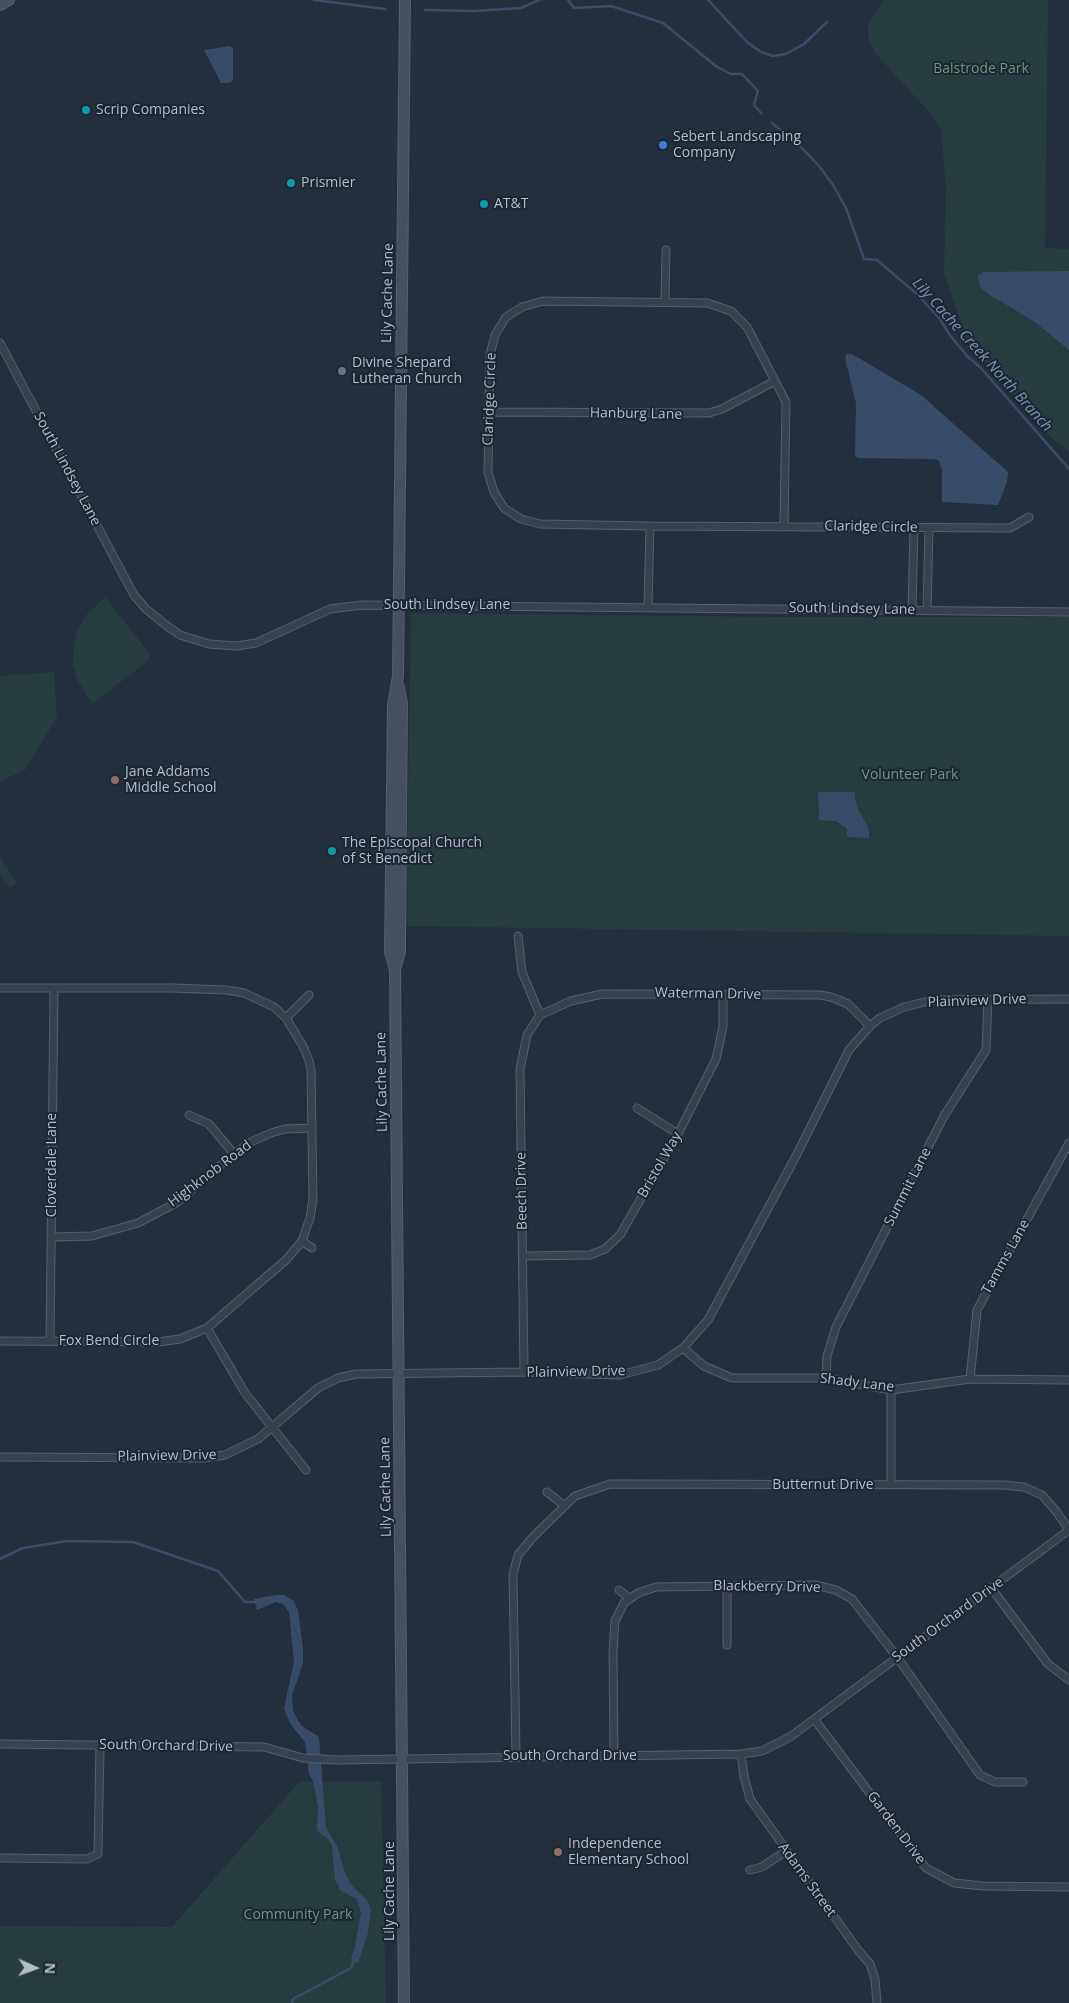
<!DOCTYPE html>
<html>
<head>
<meta charset="utf-8">
<style>
	body { margin:0 }
	#map { position:relative; width:1069px; height:2003px; overflow:hidden; background:#242f3e; font-family:"Open Sans",sans-serif }
	canvas { display:block }
	.north { position:absolute; left:10px; top:1943px; width:50px; height:50px; -webkit-text-stroke:4px #1d2633; paint-order:stroke; rotate:92deg; font-size:14px; font-weight:700; line-height:20px; text-align:center; color:#b4bcc9 }
	.north::after { content:''; display:block; margin:auto; width:18px; height:22px; background:#b4bcc9; clip-path:polygon(50% 0,100% 100%,50% 72%,0 100%) }
</style>
</head>
<body>
<div id="map">
<canvas width="1069" height="2003"></canvas>
<div class="north">N</div>
</div>
<script>
const ctx = document.querySelector('canvas').getContext('2d');
ctx.lineJoin = 'round';
function fill(path, color) { ctx.fillStyle = color; ctx.fill(path, 'evenodd'); }
const toPath = rows => new Path2D(rows.map(r => 'M' + r).join(''));
function stroke(path, color, width, dash) { ctx.strokeStyle = color; ctx.lineWidth = width; ctx.lineCap = dash ? 'butt' : 'round'; ctx.setLineDash(dash || []); ctx.stroke(path); }
function write(font, color, halo, rows, align = 'center') {
  ctx.font = font + ' "Open Sans",sans-serif'; ctx.lineWidth = 4; ctx.setLineDash([]); ctx.textBaseline = 'middle'; ctx.strokeStyle = halo; ctx.fillStyle = color; for (const [text, x, y, turn = 0] of rows) {
    ctx.save(); ctx.translate(x, y); ctx.rotate((+turn || 0) * Math.PI / 180); ctx.textAlign = isNaN(turn) ? turn : align; if (halo) ctx.strokeText(text, 0, 0); ctx.fillText(text, 0, 0); ctx.restore();
  }
}
fill(toPath([
	[884,0,1048,0,1045,248,1069,249,1069,452,1051,437,969,344,944,274,946,188,941,130,933,116,875,53,868,36,868,26,872,17],
	[105,597,149,653,149,660,92,704,78,681,73,665,74,645,78,629,86,615],
	[411,613,772,617,1069,617,1069,936,406,926],
	[54,672,57,717,25,770,0,781,0,676],
	[0,857,17,882,10,888,0,875],
	[381,1781,386,2003,0,2003,0,1926,172,1927,299,1782]
]), '#263c3f');
fill(toPath([
	[230,46,233,48,233,80,230,83,221,83,204,50],
	[1069,271,1069,350,1035,322,990,295,981,288,977,276,983,272],
	[847,354,852,354,921,395,1008,472,1007,482,998,505,942,502,942,470,939,461,935,459,858,458,855,456,856,403,845,358],
	[818,792,855,792,855,799,858,809,869,829,869,838,847,837,847,829,836,821,819,820],
	[276,1595,284,1595,294,1601,298,1611,303,1648,303,1663,292,1695,293,1710,297,1719,302,1726,319,1737,326,1827,337,1846,346,1876,354,1888,367,1900,371,1910,368,1933,358,1963,351,1960,355,1946,361,1913,357,1899,341,1891,335,1880,332,1846,327,1838,321,1835,317,1829,318,1807,313,1781,309,1774,305,1742,291,1725,284,1709,294,1661,289,1612,283,1604,276,1602,257,1610,254,1599]
]), '#394c67');
stroke(toPath([
	[314,0,385,9],
	[568,0,574,8,611,6,663,23,717,67,731,74,742,74,758,91,754,105,761,113],
	[708,0,747,42,761,52,773,56,786,54,804,44,827,22],
	[425,10,474,11,521,8,539,0],
	[772,123,796,142,819,166,833,185,846,208,864,259,877,260,918,295,940,319,949,334,968,357,981,368,1069,469],
	[0,1559,23,1548,67,1541,133,1542,218,1571,245,1602,257,1602],
	[292,2003,293,1999,351,1968,354,1959]
]), '#394c67', 2.5);
const street = toPath([
	[665,302,666,250],
	[0,343,134,595,146,609,167,626,180,635,209,644,236,646,256,643,330,609,361,605,1069,612],
	[489,412,709,413,722,409,775,381],
	[784,526,786,402,747,327,731,311,707,303,543,301,522,307,506,317,495,335,490,355,488,472,494,492,504,508,521,519,540,524,650,526,1010,528,1029,517],
	[648,606,650,526],
	[912,610,914,528],
	[927,610,929,528],
	[518,936,522,972,540,1015],
	[0,988,173,988,226,990,244,993,274,1007,286,1018,304,1048,309,1061,311,1070,313,1199,310,1218,302,1241,286,1260,207,1328,180,1339,158,1342,0,1341],
	[540,1015,571,1001,602,994,820,995,831,997,848,1004,870,1026],
	[286,1018,309,995],
	[637,1108,678,1134],
	[189,1115,209,1124,234,1154],
	[52,1237,92,1236,138,1223,176,1203,234,1154,251,1142,271,1133,285,1129,312,1128],
	[302,1241,312,1248],
	[523,1256,590,1255,605,1249,620,1235,678,1134,716,1059,723,1027,723,995],
	[207,1328,245,1393,306,1470],
	[50,1341,54,989],
	[683,1348,704,1366,732,1378,826,1378,891,1390,970,1379,1069,1380],
	[524,1372,520,1069,527,1035,540,1015],
	[826,1378,827,1356,836,1327,944,1116,986,1050,988,999],
	[970,1379,977,1310,1069,1143],
	[891,1390,891,1485],
	[0,1457,204,1458,225,1455,258,1439,318,1388,338,1378,356,1374,524,1372,620,1375,658,1365,683,1348,708,1320,795,1158,849,1050,870,1026,880,1018,904,1007,933,1000,1069,999],
	[547,1492,565,1506],
	[992,1589,1048,1664,1069,1680],
	[619,1590,630,1599],
	[727,1645,727,1585],
	[814,1719,926,1868,954,1883,983,1886,1069,1887],
	[0,1744,264,1747,303,1758,337,1760,741,1754,762,1751,790,1737,1069,1530],
	[741,1754,744,1776,750,1799,858,1950,870,1964,875,1979,877,2003],
	[516,1756,513,1575,518,1555,534,1536,575,1496,610,1484,1005,1485,1024,1487,1042,1495,1056,1511,1069,1530],
	[614,1756,613,1652,615,1621,624,1603,638,1593,656,1587,815,1585,836,1590,852,1599,897,1657,980,1775,995,1782,1023,1782],
	[0,1858,87,1859,98,1854,100,1745],
	[750,1870,762,1867,786,1851]
]);
const secondary = toPath([
	[0,5,9,0],
	[395,969,400,952,400,937,402,703,399,687],
	[404,2003,395,970,390,952,393,705,398,676,405,0]
]);
stroke(street, '#565f6c', 9);
stroke(secondary, '#565f6c', 12);
stroke(street, '#38414e', 7);
stroke(secondary, '#465061', 10);
for (const [x, y, r, color] of [
	[86,110,5,"#0f9aa8"],
	[663,145,5,"#3f7fe0"],
	[291,183,5,"#0f9aa8"],
	[484,204,5,"#0f9aa8"],
	[342,371,5,"#6b7280"],
	[115,780,5,"#8d6e63"],
	[332,851,5,"#0f9aa8"],
	[558,1852,5,"#8d6e63"]
]) { const dot = new Path2D(); dot.arc(x, y, r, 0, 2 * Math.PI); ctx.fillStyle = color; ctx.fill(dot); stroke(dot, '#1d2633', 2); }
write('14px', '#6b9a76', '#1d2633', [
	["Balstrode Park",981,69],
	["Volunteer Park",910,775],
	["Community Park",298,1915]
]);
write('14px', '#b4bcc9', '#1d2633', [
	["Scrip Companies",96,110],
	["Sebert Landscaping",673,137],
	["Company",673,153],
	["Prismier",301,183],
	["AT&T",494,204],
	["Divine Shepard",352,363],
	["Lutheran Church",352,379],
	["Jane Addams",125,772],
	["Middle School",125,788],
	["The Episcopal Church",342,843],
	["of St Benedict",342,859],
	["Independence",568,1844],
	["Elementary School",568,1860]
], 'left');
write('14px', '#b4bcc9', '#1d2633', [
	["Lily Cache Lane",388,293,-89],
	["Claridge Circle",490,399,-88],
	["Hanburg Lane",636,414,1],
	["South Lindsey Lane",67,469,62],
	["Claridge Circle",871,527,1],
	["South Lindsey Lane",447,605],
	["South Lindsey Lane",852,609,1],
	["Waterman Drive",708,994,1],
	["Plainview Drive",977,1001,-2],
	["Lily Cache Lane",382,1082,-91],
	["Cloverdale Lane",52,1165,-90],
	["Bristol Way",660,1165,-60],
	["Highknob Road",210,1174,-37],
	["Summit Lane",908,1187,-63],
	["Beech Drive",522,1191,-91],
	["Tamms Lane",1006,1257,-61],
	["Fox Bend Circle",109,1341],
	["Plainview Drive",576,1372,-1],
	["Shady Lane",857,1383,7],
	["Plainview Drive",167,1456,-1],
	["Butternut Drive",823,1485],
	["Lily Cache Lane",386,1487,-91],
	["Blackberry Drive",767,1587,1],
	["South Orchard Drive",948,1620,-36],
	["South Orchard Drive",166,1746,1],
	["South Orchard Drive",570,1756],
	["Garden Drive",896,1828,53],
	["Adams Street",807,1880,54],
	["Lily Cache Lane",390,1891,-90]
]);
write('italic 15px', '#7c92b1', '#1d2633', [
	["Lily Cache Creek North Branch",982,355,48]
]);
</script>
</body>
</html>
